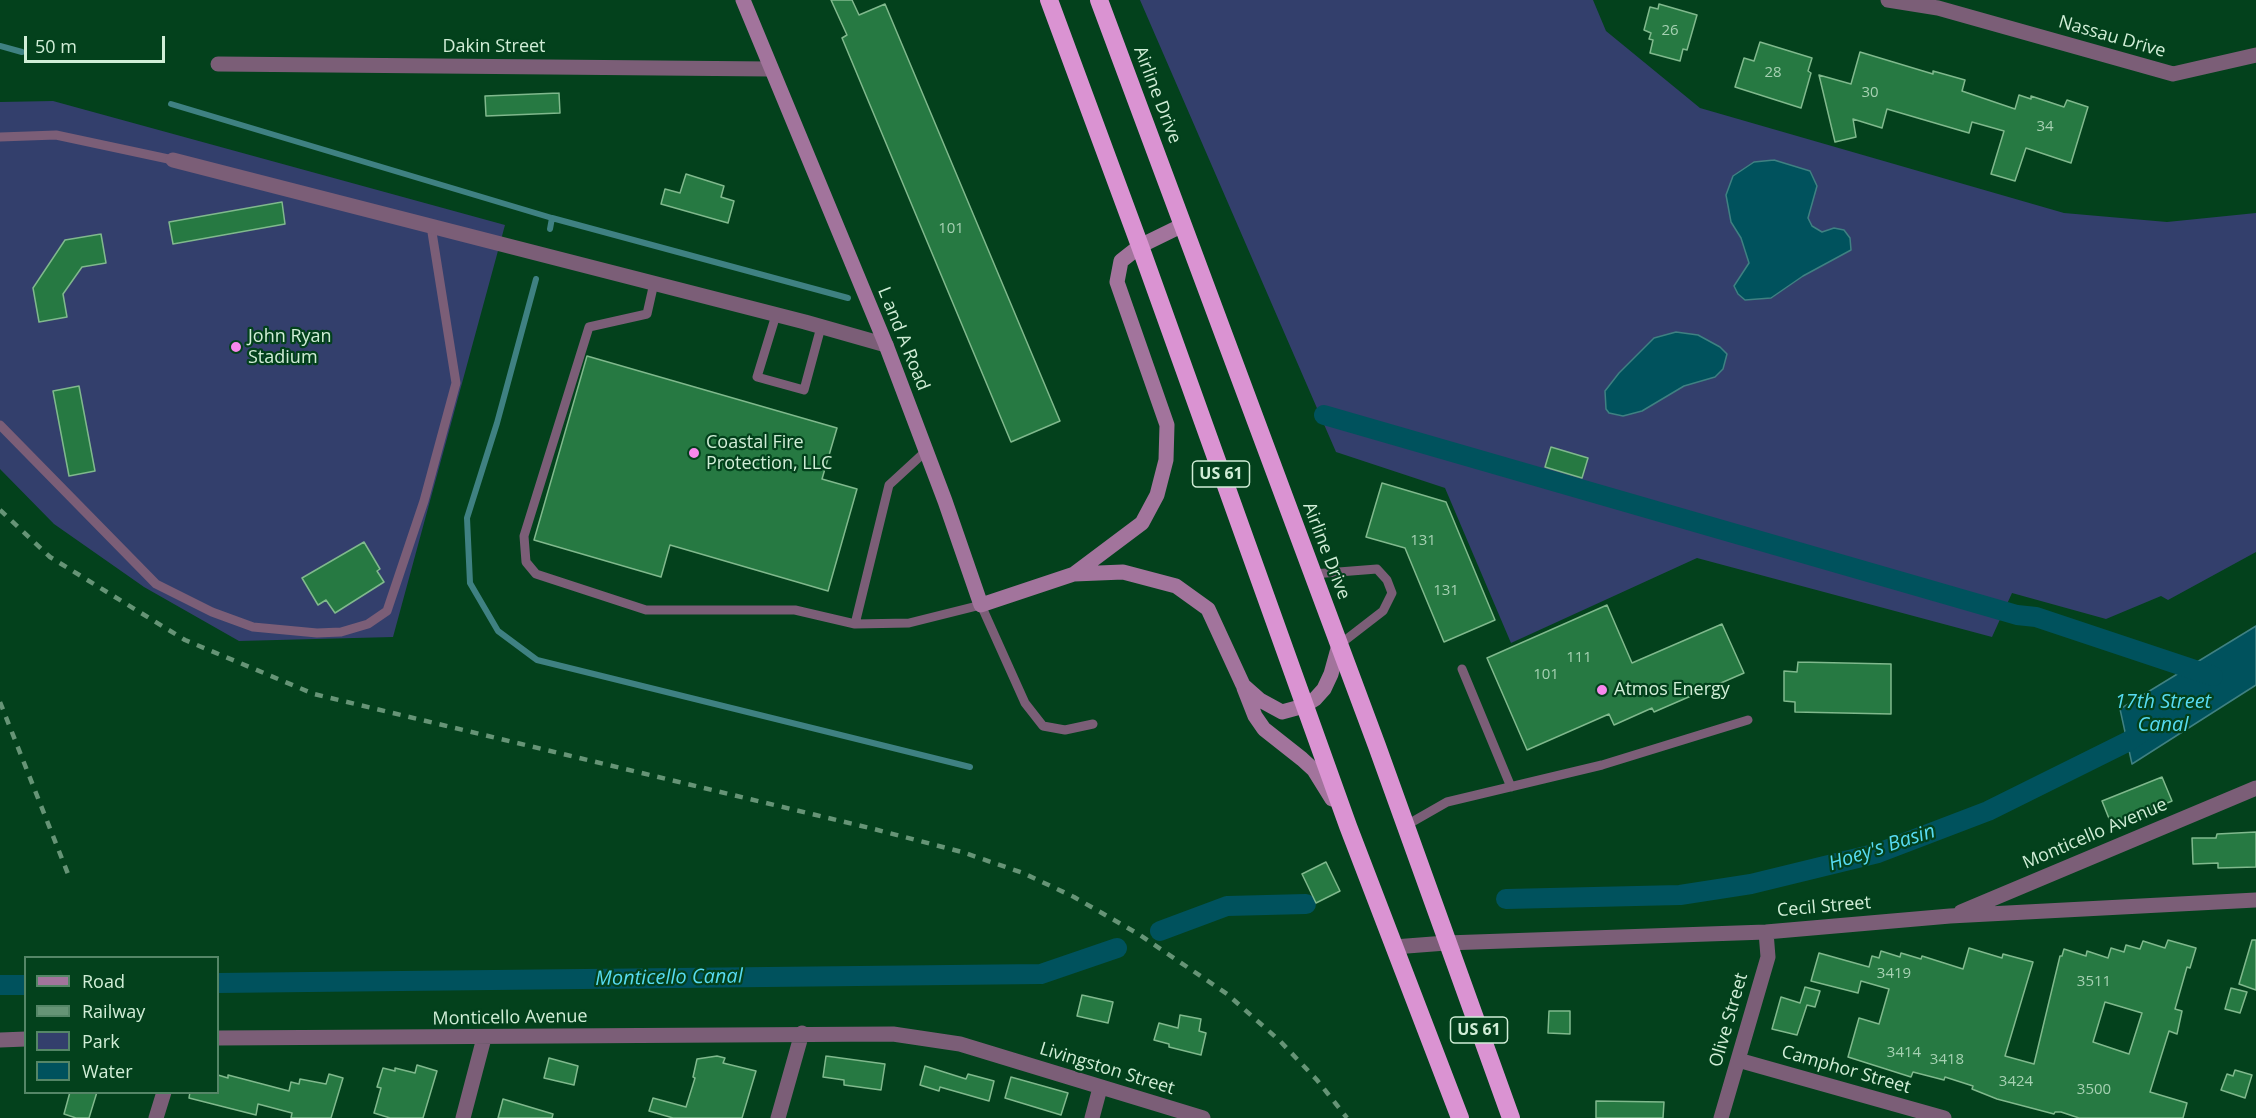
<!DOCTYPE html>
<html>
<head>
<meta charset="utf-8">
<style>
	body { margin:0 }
	#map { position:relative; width:2256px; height:1118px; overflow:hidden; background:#03411c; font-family:"Open Sans",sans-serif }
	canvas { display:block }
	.legend { position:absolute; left:24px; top:956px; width:195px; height:138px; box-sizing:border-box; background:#03411c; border:2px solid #558667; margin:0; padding:8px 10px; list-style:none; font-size:18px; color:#d1eed7 }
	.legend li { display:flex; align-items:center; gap:12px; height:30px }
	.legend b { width:30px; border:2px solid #558667 }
	.scale { position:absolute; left:24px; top:36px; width:141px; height:27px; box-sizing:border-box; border:3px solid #d1eed7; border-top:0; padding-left:8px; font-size:18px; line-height:21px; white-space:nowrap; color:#d1eed7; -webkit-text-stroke:4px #03411c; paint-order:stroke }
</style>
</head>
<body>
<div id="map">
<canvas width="2256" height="1118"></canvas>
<ul class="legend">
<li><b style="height:8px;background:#a2749c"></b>Road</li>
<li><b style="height:8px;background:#669476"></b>Railway</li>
<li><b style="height:16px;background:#333f6c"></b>Park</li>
<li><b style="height:16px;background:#00525d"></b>Water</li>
</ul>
<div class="scale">50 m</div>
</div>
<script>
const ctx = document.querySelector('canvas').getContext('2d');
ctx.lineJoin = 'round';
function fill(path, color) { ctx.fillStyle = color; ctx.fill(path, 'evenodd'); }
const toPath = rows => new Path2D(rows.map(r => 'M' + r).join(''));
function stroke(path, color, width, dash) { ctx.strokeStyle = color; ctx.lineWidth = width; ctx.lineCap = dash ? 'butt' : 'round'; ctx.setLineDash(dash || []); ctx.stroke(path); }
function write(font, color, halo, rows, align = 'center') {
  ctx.font = font + ' "Open Sans",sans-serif'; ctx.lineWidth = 4.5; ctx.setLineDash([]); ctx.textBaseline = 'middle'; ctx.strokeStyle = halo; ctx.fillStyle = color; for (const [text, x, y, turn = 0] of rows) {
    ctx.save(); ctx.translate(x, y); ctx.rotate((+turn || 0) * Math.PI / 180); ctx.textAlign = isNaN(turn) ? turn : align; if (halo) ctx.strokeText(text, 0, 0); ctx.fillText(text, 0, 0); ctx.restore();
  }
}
fill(toPath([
	[1140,0,1593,0,1606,31,1700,108,2064,213,2167,222,2256,213,2256,552,2168,600,2161,596,2106,619,2012,593,1992,637,1697,558,1511,643,1445,488,1336,452],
	[53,101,505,225,393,637,239,641,144,587,54,524,0,469,0,102]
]), '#333f6c');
const water = toPath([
	[1774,160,1810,171,1817,186,1808,218,1812,226,1822,232,1834,228,1844,230,1850,238,1851,250,1803,276,1771,298,1745,300,1738,294,1734,286,1749,263,1741,238,1731,222,1726,195,1733,176,1754,162,1774,160],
	[1676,332,1698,335,1720,347,1727,354,1723,369,1715,377,1684,386,1642,411,1623,416,1609,413,1606,409,1605,391,1619,373,1654,338,1676,332],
	[2256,626,2256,685,2132,764,2120,709,2256,626]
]);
fill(water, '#00525d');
stroke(water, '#3f8182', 1.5);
stroke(toPath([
	[0,46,22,52],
	[171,104,552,218,848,298],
	[550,229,552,218],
	[536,279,497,423,467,518,470,583,498,631,537,660,970,767]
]), '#3f8182', 6);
stroke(toPath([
	[1324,415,2017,615,2036,617,2213,676],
	[1506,899,1680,895,1751,884,1878,853,1988,811,2129,741,2150,727],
	[1160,931,1227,906,1306,904],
	[218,983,1041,974,1117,948],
	[0,985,26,985]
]), '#00525d', 20);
const building = toPath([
	[831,0,852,0,859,15,885,4,1060,421,1011,442,842,38,847,35,831,0],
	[1659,4,1697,15,1687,50,1683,49,1680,61,1650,53,1653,40,1649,39,1651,33,1644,30,1650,7,1658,9,1659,4],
	[1760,42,1812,58,1808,71,1811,73,1801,108,1735,87,1744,58,1754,61,1760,42],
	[1860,52,1933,74,1933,71,1965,80,1962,91,2015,109,2019,95,2031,99,2031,96,2064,107,2067,100,2088,107,2071,163,2026,148,2015,181,1991,174,2004,131,1972,122,1969,133,1887,109,1882,128,1853,119,1856,137,1835,142,1819,75,1851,84,1860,52],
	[559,93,560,113,486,116,485,96,559,93],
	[686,174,724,186,721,197,734,201,728,223,661,204,665,189,680,193,686,174],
	[282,202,285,224,173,244,169,222,282,202],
	[101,234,106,263,82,267,63,294,67,317,39,322,33,288,65,240,101,234],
	[587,356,837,428,822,479,857,489,828,591,670,545,661,577,534,540,587,356],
	[79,386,95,471,69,476,53,391,79,386],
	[1551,447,1588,458,1582,478,1545,467,1551,447],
	[1382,483,1446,502,1495,620,1444,642,1405,548,1366,537,1382,483],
	[364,542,380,569,377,571,384,582,335,613,326,600,318,605,302,578,364,542],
	[1607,605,1632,663,1722,624,1744,673,1654,712,1652,708,1614,725,1609,714,1527,750,1487,658,1607,605],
	[1798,662,1891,664,1891,714,1795,712,1795,702,1784,701,1784,671,1797,672,1798,662],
	[2162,777,2172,801,2112,826,2102,801,2162,777],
	[2256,832,2256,867,2218,868,2218,863,2193,864,2192,838,2216,838,2217,834,2256,832],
	[1326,862,1340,891,1316,903,1302,874,1326,862],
	[2168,940,2196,948,2190,968,2187,967,2175,1009,2182,1011,2177,1034,2169,1031,2150,1092,2187,1103,2183,1118,2079,1118,2061,1112,2055,1112,2054,1114,1997,1099,1972,1089,1973,1086,1945,1077,1944,1080,1913,1072,1911,1077,1848,1057,1859,1018,1879,1024,1889,989,1861,981,1858,993,1811,981,1819,953,1869,967,1872,956,1879,958,1881,951,1900,957,1901,953,1921,959,1922,956,1963,969,1969,948,2002,958,2003,954,2033,962,2005,1056,2034,1064,2060,956,2062,956,2064,949,2086,956,2087,951,2108,958,2111,948,2124,952,2126,945,2140,949,2143,941,2165,948,2168,940],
	[2105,1002,2142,1013,2129,1054,2093,1042,2105,1002],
	[2252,940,2256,940,2256,990,2239,984,2252,940],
	[1805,987,1820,991,1815,1007,1807,1005,1797,1035,1772,1029,1781,997,1800,1003,1805,987],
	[2231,988,2247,992,2240,1013,2225,1009,2231,988],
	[1082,995,1113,1002,1108,1023,1077,1016,1082,995],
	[1549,1011,1570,1011,1570,1034,1548,1033,1549,1011],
	[1180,1015,1201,1019,1199,1031,1206,1033,1201,1055,1169,1047,1169,1044,1154,1040,1159,1023,1178,1028,1180,1015],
	[717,1056,725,1058,723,1063,756,1071,742,1118,673,1118,649,1111,653,1098,686,1107,695,1078,693,1077,697,1059,717,1056],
	[826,1056,885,1064,881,1090,844,1085,844,1080,823,1077,826,1056],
	[549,1058,578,1066,574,1085,544,1078,549,1058],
	[417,1065,437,1071,423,1118,390,1118,374,1113,381,1088,377,1087,383,1068,395,1071,395,1068,415,1073,417,1065],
	[925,1066,966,1079,968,1074,994,1081,989,1101,940,1087,939,1091,920,1085,925,1066],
	[2235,1070,2252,1075,2245,1098,2221,1090,2227,1074,2233,1076,2235,1070],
	[329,1074,343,1078,331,1118,291,1118,292,1113,258,1104,256,1115,189,1098,190,1092,218,1092,218,1075,228,1078,228,1075,289,1091,291,1082,299,1084,300,1079,326,1084,329,1074],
	[1011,1077,1068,1093,1061,1115,1005,1098,1011,1077],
	[70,1092,97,1092,89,1118,76,1118,64,1114,70,1092],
	[503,1099,553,1114,552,1118,498,1118,503,1099],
	[1596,1101,1664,1102,1663,1118,1596,1118,1596,1101]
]);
fill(building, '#267942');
stroke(building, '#80b98d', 1.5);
stroke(toPath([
	[0,137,56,135,173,160],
	[654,283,647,314,589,327,524,536,526,562,536,574,646,610,795,610,855,624],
	[776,315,757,377,804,390,821,327],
	[0,425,156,584,212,612,253,627,317,633,341,632,368,624,387,611,424,501,456,383,431,226],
	[926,451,889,485,855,624,909,623,981,605,1025,703,1043,726,1065,730,1093,724],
	[1313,574,1377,569,1387,580,1392,593,1383,611,1339,645],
	[1462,669,1511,787],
	[1405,826,1447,802,1602,765,1748,720]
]), '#7b5e77', 9);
stroke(toPath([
	[1888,0,1938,8,2173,74,2256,55],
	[218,64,770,69],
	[173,160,805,322,886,345],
	[1961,912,2256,788],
	[1394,947,1446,943,1766,932,1950,916,2256,900],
	[218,1038,893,1034,960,1044,1203,1118],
	[0,1040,26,1039],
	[1738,1060,1944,1118],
	[156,1118,164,1092],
	[463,1118,484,1038],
	[778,1118,802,1033],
	[1092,1118,1100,1088],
	[1721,1118,1768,957,1766,932]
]), '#7b5e77', 15);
stroke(toPath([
	[743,0,886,345,945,501,981,605,1074,574,1123,572,1176,586,1208,609,1243,685,1260,700,1282,712,1304,706,1315,699,1324,689,1331,674,1339,645],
	[1074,574,1142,523,1157,495,1166,460,1167,425,1117,282,1121,261,1140,246,1183,225],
	[1244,688,1255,716,1264,729,1302,759,1314,770,1332,799]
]), '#a2749c', 15);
stroke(toPath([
	[1049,0,1140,246,1348,826,1460,1118],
	[1099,0,1377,746,1511,1118]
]), '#da93d2', 18);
stroke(toPath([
	[0,510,50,557,185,640,314,694,870,828,962,852,1023,873,1074,897,1140,935,1227,994,1280,1041,1317,1080,1347,1118],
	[0,702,70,879]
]), '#669476', 4.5, [8, 8]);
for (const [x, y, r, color] of [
	[236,347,6,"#f788ec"],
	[694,453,6,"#f788ec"],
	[1602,690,6,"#f788ec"]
]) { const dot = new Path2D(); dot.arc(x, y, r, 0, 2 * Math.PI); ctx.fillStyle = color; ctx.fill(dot); stroke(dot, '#03411c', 2); }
write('15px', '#a6d1b2', null, [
	["26",1670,31],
	["28",1773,73],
	["30",1870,93],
	["34",2045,127],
	["101",951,229],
	["131",1423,541],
	["131",1446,591],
	["111",1579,658],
	["101",1546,675],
	["3419",1894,974],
	["3511",2094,982],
	["3414",1904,1053],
	["3418",1947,1060],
	["3424",2016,1082],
	["3500",2094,1090]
]);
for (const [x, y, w] of [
	[1221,474,57],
	[1479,1030,57]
]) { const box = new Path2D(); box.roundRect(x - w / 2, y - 13, w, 26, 4.5); ctx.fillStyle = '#03411c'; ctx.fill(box); stroke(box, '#d1eed7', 1.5); }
write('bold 16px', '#d1eed7', null, [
	["US 61",1221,474],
	["US 61",1479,1030]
]);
write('18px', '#d1eed7', '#03411c', [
	["Nassau Drive",2112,37,16],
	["Dakin Street",494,47],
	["Airline Drive",1157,95,69],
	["L and A Road",903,339,68],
	["Airline Drive",1326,551,69],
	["Monticello Avenue",2095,834,-23],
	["Cecil Street",1824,907,-5],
	["Monticello Avenue",510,1018,-1],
	["Olive Street",1729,1020,-74],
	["Livingston Street",1107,1069,17],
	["Camphor Street",1846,1070,16]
]);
write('18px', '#d1eed7', '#03411c', [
	["John Ryan",248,337],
	["Stadium",248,358],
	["Coastal Fire",706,443],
	["Protection, LLC",706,464],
	["Atmos Energy",1614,690]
], 'left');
write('italic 20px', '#57dbf2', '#03411c', [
	["17th Street",2163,702],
	["Canal",2163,725],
	["Hoey's Basin",1882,848,-18],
	["Monticello Canal",669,978,-1]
]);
</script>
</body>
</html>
